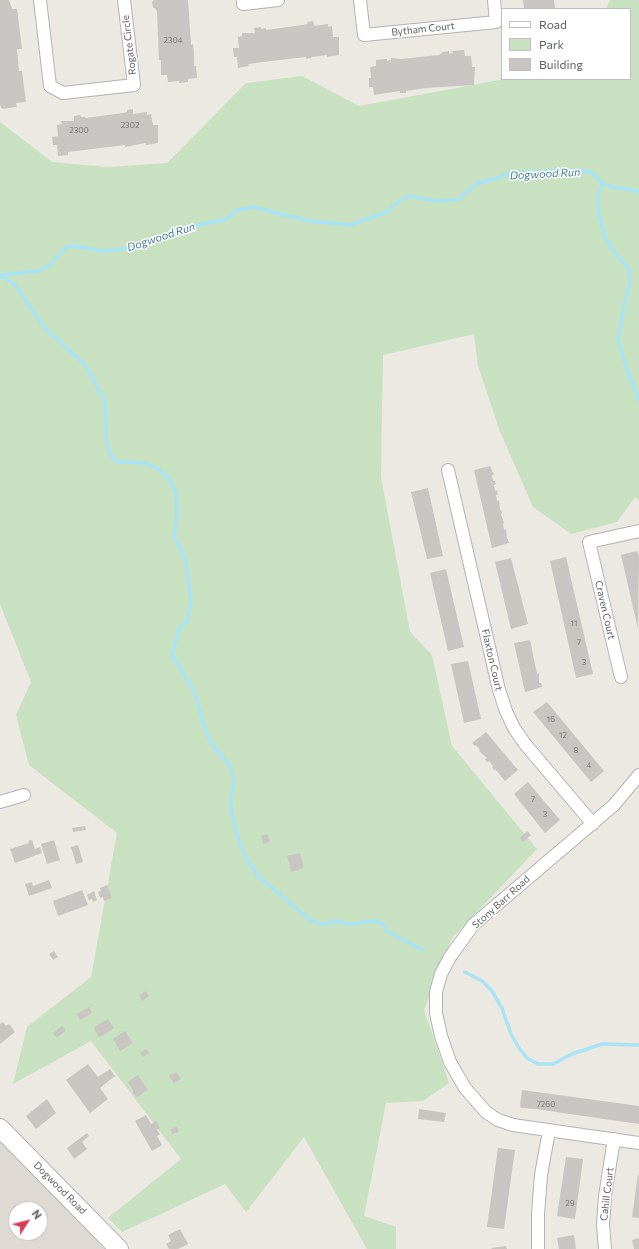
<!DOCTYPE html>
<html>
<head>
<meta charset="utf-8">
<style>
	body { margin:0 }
	#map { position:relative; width:639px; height:1249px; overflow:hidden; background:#ece8e2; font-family:Commissioner,sans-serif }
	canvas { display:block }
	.legend { position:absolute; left:501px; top:8px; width:130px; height:72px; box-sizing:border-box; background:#fff; border:1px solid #bdbfc0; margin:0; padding:5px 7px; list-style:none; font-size:12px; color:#5b5f62 }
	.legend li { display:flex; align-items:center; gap:8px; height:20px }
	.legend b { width:20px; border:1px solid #bdbfc0 }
	.north { position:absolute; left:8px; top:1201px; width:40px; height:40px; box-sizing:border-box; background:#fff; border:1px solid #bdbfc0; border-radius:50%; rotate:54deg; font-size:11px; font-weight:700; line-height:16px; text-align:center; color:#5b5f62 }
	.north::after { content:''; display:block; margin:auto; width:14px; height:18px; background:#d73d51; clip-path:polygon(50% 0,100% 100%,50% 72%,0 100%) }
</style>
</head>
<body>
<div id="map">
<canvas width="639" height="1249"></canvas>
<ul class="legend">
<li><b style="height:5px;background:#fff"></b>Road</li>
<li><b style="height:11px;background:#c8e1c1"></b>Park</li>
<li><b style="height:11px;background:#c9c5c2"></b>Building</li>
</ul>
<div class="north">N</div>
</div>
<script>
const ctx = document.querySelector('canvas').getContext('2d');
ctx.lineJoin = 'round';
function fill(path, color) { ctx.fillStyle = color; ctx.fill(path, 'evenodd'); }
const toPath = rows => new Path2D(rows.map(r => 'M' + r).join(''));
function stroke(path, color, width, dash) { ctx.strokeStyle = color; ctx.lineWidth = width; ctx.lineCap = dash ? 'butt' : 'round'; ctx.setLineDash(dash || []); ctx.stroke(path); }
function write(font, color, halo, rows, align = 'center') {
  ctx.font = font + ' Commissioner,sans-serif'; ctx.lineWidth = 3; ctx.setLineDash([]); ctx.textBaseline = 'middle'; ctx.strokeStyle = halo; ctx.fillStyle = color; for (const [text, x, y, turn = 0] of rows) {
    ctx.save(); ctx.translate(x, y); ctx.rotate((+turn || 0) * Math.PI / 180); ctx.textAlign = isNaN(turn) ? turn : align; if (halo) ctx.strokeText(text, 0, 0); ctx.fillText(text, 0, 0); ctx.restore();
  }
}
fill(toPath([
	[0,1142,46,1188,106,1249,0,1249],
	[16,1209,40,1209,40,1233,16,1233]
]), '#dfd9d4');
fill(toPath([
	[610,0,639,0,639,500,635,497,617,522,571,534,533,507,499,429,478,366,474,334,383,355,381,477,410,632,432,655,452,746,537,849,452,938,424,1010,449,1083,423,1101,386,1103,364,1216,396,1227,396,1249,367,1249,304,1137,246,1212,225,1184,122,1232,108,1218,181,1159,91,1041,13,1084,27,1027,91,977,117,833,29,765,16,715,31,682,0,604,0,122,52,162,107,167,167,163,246,83,302,76,359,106,505,79,630,79,630,9,606,9]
]), '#c8e1c1');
stroke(toPath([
	[602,183,612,187,639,191],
	[0,275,39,271,50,265,66,247,74,246,102,251,124,249,164,238,179,229,227,219,237,210,253,207,309,221,350,225,389,211,396,203,408,196,435,201,457,200,476,184,513,173,576,170,591,172,602,183,598,195,599,216,605,236,612,249,629,270,630,283,625,300,618,339,629,376,639,400],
	[0,276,14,284,45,328,84,364,92,377,105,402,106,439,110,455,117,462,146,463,161,471,169,479,176,493,177,515,174,536,186,561,191,602,187,621,180,628,172,655,195,693,205,730,213,746,231,767,234,781,231,798,231,811,240,845,247,860,259,877,310,920,321,924,337,922,351,924,374,921,383,924,388,932,423,950],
	[465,972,482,981,492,991,502,1008,511,1034,519,1048,527,1058,538,1064,553,1064,572,1054,602,1044,639,1045]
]), '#a8e4f6', 3.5);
fill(toPath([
	[0,0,9,0,12,9,17,9,22,49,17,49,19,71,22,71,26,102,16,103,17,107,2,109,0,105],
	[154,0,188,0,191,45,193,44,194,52,194,66,196,66,197,78,188,79,188,82,179,83,179,81,168,82,167,75,161,75,161,60,159,60,157,12,155,8,153,8,152,2],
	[523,0,554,0,555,9,524,9],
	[313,21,314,26,328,24,328,27,332,26,333,37,339,37,339,55,327,57,327,55,311,57,311,58,306,59,306,57,271,61,248,64,249,66,238,68,237,57,234,57,233,48,239,48,238,37,242,36,242,33,255,33,254,28,261,27,261,29,266,28,266,30,303,25,308,24,307,22],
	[464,50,465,56,471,56,472,67,475,67,474,85,426,88,406,91,406,93,400,93,400,91,374,95,373,87,369,87,369,78,371,78,370,67,376,66,376,60,387,59,387,61,391,60,391,58,401,59,439,55,443,52,449,51,449,54,453,53,452,51],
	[133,109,133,114,147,112,147,115,151,114,153,125,158,125,158,143,146,145,146,143,130,146,125,147,125,145,68,152,68,155,58,156,57,145,53,145,52,137,58,136,57,125,62,124,61,121,74,121,74,116,80,115,81,117,85,117,85,118,93,117,123,113,127,112,127,110],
	[490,466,494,475,492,475,493,481,495,481,496,484,494,485,495,491,497,490,498,494,496,495,497,501,499,500,500,510,501,510,502,514,501,514,504,523,503,524,504,530,506,529,507,539,508,539,509,543,492,548,474,470],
	[428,488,443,556,427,559,411,492],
	[637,551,639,556,638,629,621,555],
	[566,557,593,674,576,678,550,561],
	[511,558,528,624,511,629,495,562],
	[446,569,464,647,448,651,430,573],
	[530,640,537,674,539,673,539,683,541,683,542,687,525,692,514,643],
	[468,661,481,719,464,723,451,664],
	[547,702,604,771,591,782,533,712],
	[486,732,518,770,505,781,495,769,494,770,492,767,493,766,489,761,487,762,485,759,487,758,479,751,480,750,476,745,475,746,472,743],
	[528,782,560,820,545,833,514,794],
	[85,826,86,830,73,832,72,828],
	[527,831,531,835,523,842,520,838],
	[267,834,270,842,263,844,261,836],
	[32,840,35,849,40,847,42,853,15,863,10,849,29,843,28,841],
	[54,840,60,860,47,864,41,844],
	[78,845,83,862,76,864,71,847],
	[300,853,304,868,291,872,287,856],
	[49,880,52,888,29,896,25,884,32,882,33,886],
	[107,885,112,898,104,901,103,897,100,898,98,892,101,891,100,888],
	[82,890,88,905,58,916,53,901],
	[94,891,97,900,93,902,92,899,89,900,87,895],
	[54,951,58,957,53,960,49,954],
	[146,991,149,996,142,1001,139,995],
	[89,1007,92,1013,80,1020,77,1014],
	[108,1019,114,1028,100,1037,98,1037,94,1027],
	[3,1022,6,1026,9,1024,15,1032,0,1044,0,1024],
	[62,1026,66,1030,57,1038,53,1033],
	[125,1031,133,1043,120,1051,113,1039],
	[147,1049,149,1053,143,1057,140,1053],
	[88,1064,98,1077,110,1069,115,1076,100,1088,108,1099,90,1113,66,1080],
	[176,1072,181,1079,174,1083,169,1076],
	[138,1075,148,1090,137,1097,132,1092,134,1092,128,1082],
	[522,1090,639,1106,639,1124,535,1109,521,1108,520,1106],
	[47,1099,56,1113,36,1129,26,1116],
	[419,1109,446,1113,444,1122,418,1119],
	[146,1115,151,1124,156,1121,160,1128,157,1130,160,1134,157,1136,162,1145,152,1151,135,1121],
	[177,1127,179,1132,172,1134,171,1129],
	[87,1133,89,1136,82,1142,87,1149,74,1159,67,1148],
	[498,1148,515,1150,504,1229,487,1227],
	[566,1157,583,1159,575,1219,557,1216],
	[638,1174,639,1175,639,1218,632,1217],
	[180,1229,188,1244,178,1249,169,1249,166,1244,171,1241,168,1235],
	[574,1235,576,1249,559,1249,557,1238],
	[639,1238,639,1249,634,1249,632,1240],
	[506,1246,507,1249,492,1249,491,1248]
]), '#c9c5c2');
const street = toPath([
	[40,0,50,86,63,93,134,85,124,0],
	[243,0,243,4,278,0],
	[360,0,364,35,496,22,494,0],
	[448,470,499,690,506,711,514,728,525,744,593,824],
	[621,677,589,542,639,531],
	[639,775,614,805,473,925,450,957,441,974,436,992,436,1013,441,1036,450,1062,465,1088,486,1112,498,1120,513,1125,639,1143],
	[0,802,24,795],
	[538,1249,538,1214,541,1175,549,1131],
	[605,1249,603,1225,605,1196,614,1139]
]);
const secondary = toPath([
	[0,1128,119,1249]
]);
stroke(street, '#b0b4b6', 14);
stroke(secondary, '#b2b6b9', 20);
stroke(street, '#fff', 12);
stroke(secondary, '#fff', 18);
write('8px', '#76787a', null, [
	["2304",173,40],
	["2302",130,125],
	["2300",79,130],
	["11",574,623],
	["7",579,642],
	["3",584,662],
	["16",551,719],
	["12",563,735],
	["8",576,750],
	["4",589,765],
	["7",533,799],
	["3",545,814],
	["7260",546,1104],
	["29",570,1203]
]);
write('10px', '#5b5f62', '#fff', [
	["Bytham Court",423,29,-6],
	["Rogate Circle",129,45,-97],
	["Craven Court",605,610,77],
	["Flaxton Court",492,660,77],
	["Stony Barr Road",501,902,-42],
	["Dogwood Road",60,1188,45],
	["Cahill Court",607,1194,-83]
]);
write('italic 11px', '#427b95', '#fff', [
	["Dogwood Run",545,174,-3],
	["Dogwood Run",161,237,-18]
]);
</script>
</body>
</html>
